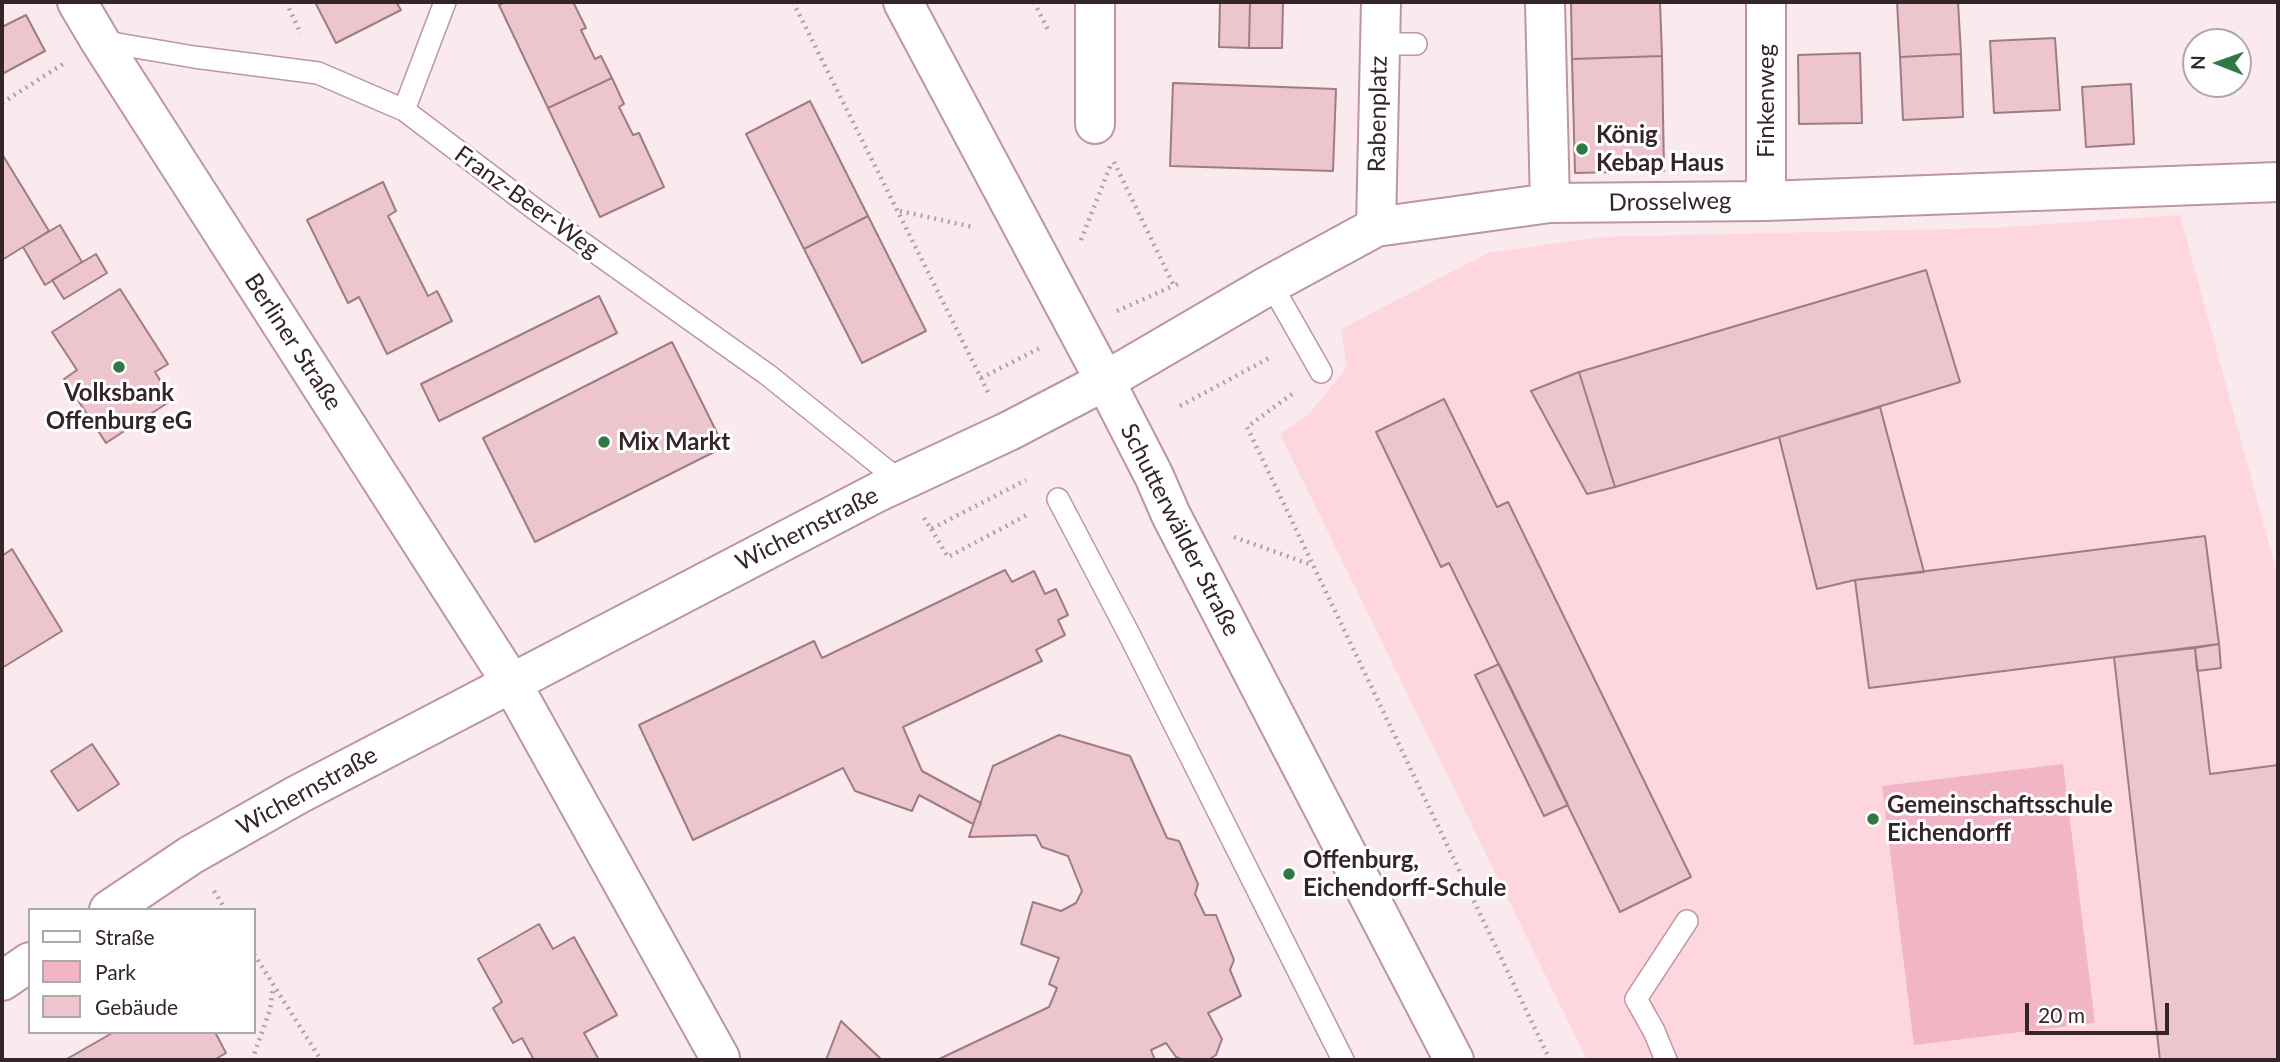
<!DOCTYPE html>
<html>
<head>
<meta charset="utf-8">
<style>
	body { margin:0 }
	#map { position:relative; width:2280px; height:1062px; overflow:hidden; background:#fae9ed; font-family:Lato,sans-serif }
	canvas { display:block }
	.frame { position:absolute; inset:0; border:4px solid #342529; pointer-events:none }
	.legend { position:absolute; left:28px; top:908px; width:228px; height:126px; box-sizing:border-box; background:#fff; border:2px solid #aea8a9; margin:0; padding:9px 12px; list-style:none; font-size:21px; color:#342529 }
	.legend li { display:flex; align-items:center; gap:14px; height:35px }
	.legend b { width:35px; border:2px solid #aea8a9 }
	.north { position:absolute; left:2182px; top:28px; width:70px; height:70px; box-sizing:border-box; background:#fff; border:2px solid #aea8a9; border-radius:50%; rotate:271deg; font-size:19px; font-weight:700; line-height:28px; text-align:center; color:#342529 }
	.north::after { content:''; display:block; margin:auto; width:24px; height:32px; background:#307845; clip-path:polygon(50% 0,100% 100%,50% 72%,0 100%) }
	.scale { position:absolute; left:2025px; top:1003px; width:144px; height:32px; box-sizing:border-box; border:4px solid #342529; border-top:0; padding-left:9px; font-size:21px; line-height:24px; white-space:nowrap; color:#342529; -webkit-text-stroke:5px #fff; paint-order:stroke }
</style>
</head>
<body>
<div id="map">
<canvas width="2280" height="1062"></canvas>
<div class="frame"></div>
<ul class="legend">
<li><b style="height:9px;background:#fff"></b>Straße</li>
<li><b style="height:19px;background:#f1b5c6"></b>Park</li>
<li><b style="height:19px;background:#ecc5cf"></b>Gebäude</li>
</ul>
<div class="north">N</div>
<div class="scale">20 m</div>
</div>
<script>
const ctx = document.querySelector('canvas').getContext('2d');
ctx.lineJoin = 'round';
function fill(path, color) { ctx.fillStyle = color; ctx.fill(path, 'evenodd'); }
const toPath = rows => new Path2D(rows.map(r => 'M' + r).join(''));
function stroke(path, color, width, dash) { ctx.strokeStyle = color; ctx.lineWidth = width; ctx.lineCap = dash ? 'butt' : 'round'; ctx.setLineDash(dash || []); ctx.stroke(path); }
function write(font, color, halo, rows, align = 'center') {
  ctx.font = font + ' Lato,sans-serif'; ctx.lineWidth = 6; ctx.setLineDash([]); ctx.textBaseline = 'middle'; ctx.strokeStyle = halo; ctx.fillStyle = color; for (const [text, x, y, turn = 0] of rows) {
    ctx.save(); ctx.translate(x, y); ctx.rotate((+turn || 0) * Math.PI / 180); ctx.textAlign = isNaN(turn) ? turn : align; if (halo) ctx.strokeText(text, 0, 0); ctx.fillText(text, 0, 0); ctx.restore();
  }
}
fill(toPath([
	[2180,215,2278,577,2278,1060,1587,1060,1280,434,1309,414,1347,367,1341,329,1488,253,1601,237,1992,228]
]), '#fdd6e0');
fill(toPath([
	[2063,764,2095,1023,1914,1045,1882,786]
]), '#f1b5c6');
const building = toPath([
	[315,2,396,2,401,10,336,43,315,2],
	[505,2,573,2,586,28,581,30,595,59,601,56,612,78,548,108,499,5,505,2],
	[1220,2,1250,2,1249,48,1219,47,1220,2],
	[1250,2,1283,2,1282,48,1249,48,1250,2],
	[1571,2,1660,2,1662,56,1572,59,1571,2],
	[1897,2,1958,2,1961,54,1900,57,1897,2],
	[26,15,45,51,2,74,2,27,26,15],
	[2055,38,2060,110,1994,113,1990,41,2055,38],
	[1860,53,1862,123,1799,124,1798,55,1860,53],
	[1961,54,1963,117,1903,120,1900,57,1961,54],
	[1662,56,1664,171,1575,173,1572,59,1662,56],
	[612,78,624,104,619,107,633,135,639,133,664,187,600,217,548,108,612,78],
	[1173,83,1336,89,1333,171,1170,166,1173,83],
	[2131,84,2134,144,2086,147,2082,87,2131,84],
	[810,101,868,216,804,249,746,134,810,101],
	[2,154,49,231,2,260,2,154],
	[383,182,396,211,388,216,428,296,437,291,452,321,387,354,359,297,348,303,307,220,383,182],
	[868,216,926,331,862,363,804,249,868,216],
	[60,225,82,262,45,285,23,247,60,225],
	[96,254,107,273,64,299,52,280,96,254],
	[1926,270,1960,382,1615,487,1579,372,1926,270],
	[120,289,168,364,155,372,172,400,106,443,64,379,77,370,52,332,120,289],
	[599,296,617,333,439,421,421,384,599,296],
	[672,342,724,447,535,542,483,438,672,342],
	[1579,372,1615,487,1587,494,1531,391,1579,372],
	[1444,399,1497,507,1508,502,1691,877,1620,912,1449,563,1441,567,1376,432,1444,399],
	[1880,407,1924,572,1855,580,1817,589,1779,437,1880,407],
	[2205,536,2219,644,1869,688,1855,580,2205,536],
	[12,549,62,631,2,668,2,556,12,549],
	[1005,570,1012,582,1034,571,1045,594,1056,589,1068,615,1058,620,1065,635,1036,650,1042,661,903,727,922,771,981,803,973,824,919,795,912,811,855,791,843,768,693,840,639,725,814,641,822,658,1005,570],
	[2219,644,2221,668,2197,671,2195,648,2219,644],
	[2195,648,2210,774,2278,765,2278,1060,2160,1060,2114,657,2195,648],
	[1499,664,1568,805,1544,816,1475,675,1499,664],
	[1059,735,1130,756,1167,838,1179,841,1198,884,1195,894,1205,915,1216,915,1234,960,1230,970,1241,996,1208,1013,1222,1039,1216,1055,1208,1060,1184,1060,1176,1057,1166,1043,1151,1050,1155,1060,937,1060,1049,1007,1057,988,1049,984,1059,958,1021,944,1033,902,1061,911,1076,903,1082,891,1068,856,1042,847,1036,835,969,837,993,766,1059,735],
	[92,744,119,784,78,811,51,771,92,744],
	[539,924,553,949,574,937,617,1015,584,1033,599,1060,534,1060,522,1038,513,1043,493,1008,502,1002,478,959,539,924],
	[841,1021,882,1060,826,1060,841,1021],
	[114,1032,215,1032,226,1053,214,1060,65,1060,114,1032]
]);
fill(building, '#ecc5cf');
stroke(building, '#9f7b84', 2);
const service = toPath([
	[100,41,194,57,318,73,404,110,536,210,768,375,901,482],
	[1380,44,1416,44],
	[404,110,445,2],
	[1271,284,1321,372],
	[1058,499,1130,636,1343,1060],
	[1666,1060,1654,1031,1636,999,1687,921]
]);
const minor = toPath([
	[77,2,100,41,511,682,720,1058],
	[1545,2,1550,203],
	[1095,124,1095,2],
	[1766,201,1766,2],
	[1376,227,1381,2],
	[1105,381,1271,284,1376,227,1550,203,1766,201,2278,182]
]);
const tertiary = toPath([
	[109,910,191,855,297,795,878,492,1009,431,1105,381],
	[2,981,30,962]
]);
const secondary = toPath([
	[903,2,1105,381,1154,476,1171,515,1454,1060]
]);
stroke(service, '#bc96a1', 24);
stroke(minor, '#bc96a1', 42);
stroke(tertiary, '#bc96a1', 42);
stroke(secondary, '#bc96a1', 42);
stroke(toPath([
	[286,2,301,34],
	[793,2,988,392],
	[1034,2,1049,32],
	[2,103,63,64],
	[1114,162,1174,286,1178,284],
	[900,211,973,227],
	[1081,240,1111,164],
	[1117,311,1173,286],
	[981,378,1040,348],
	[1292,394,1247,427,1550,1060],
	[1180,406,1271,357],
	[924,518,931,529,1026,480],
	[931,529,948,557,1027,515],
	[1234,537,1312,565],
	[214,891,226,910],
	[254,954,321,1060],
	[252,1060,270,1010,273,988]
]), '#b1a1a5', 4.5, [2, 5]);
stroke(service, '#fff', 21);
stroke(minor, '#fff', 38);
stroke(tertiary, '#fff', 38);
stroke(secondary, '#fff', 38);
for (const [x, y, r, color] of [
	[1582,149,7,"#307845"],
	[119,367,7,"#307845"],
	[604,442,7,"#307845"],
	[1873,819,7,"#307845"],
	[1289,874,7,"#307845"]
]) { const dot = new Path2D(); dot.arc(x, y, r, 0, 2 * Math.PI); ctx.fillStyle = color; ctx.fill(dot); stroke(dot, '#fff', 2.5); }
write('24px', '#342529', '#fff', [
	["Finkenweg",1766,101,-90],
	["Rabenplatz",1378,114,-89],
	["Franz-Beer-Weg",527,202,36],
	["Drosselweg",1670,202,-1],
	["Berliner Straße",293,342,57],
	["Wichernstraße",807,529,-27],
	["Schutterwälder Straße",1180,530,63],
	["Wichernstraße",307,791,-29]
]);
write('bold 24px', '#342529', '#fff', [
	["König",1596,135],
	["Kebap Haus",1596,163],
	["Volksbank",119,393,"center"],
	["Offenburg eG",119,421,"center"],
	["Mix Markt",618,442],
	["Gemeinschaftsschule",1887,805],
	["Eichendorff",1887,833],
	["Offenburg,",1303,860],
	["Eichendorff-Schule",1303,888]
], 'left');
</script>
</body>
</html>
